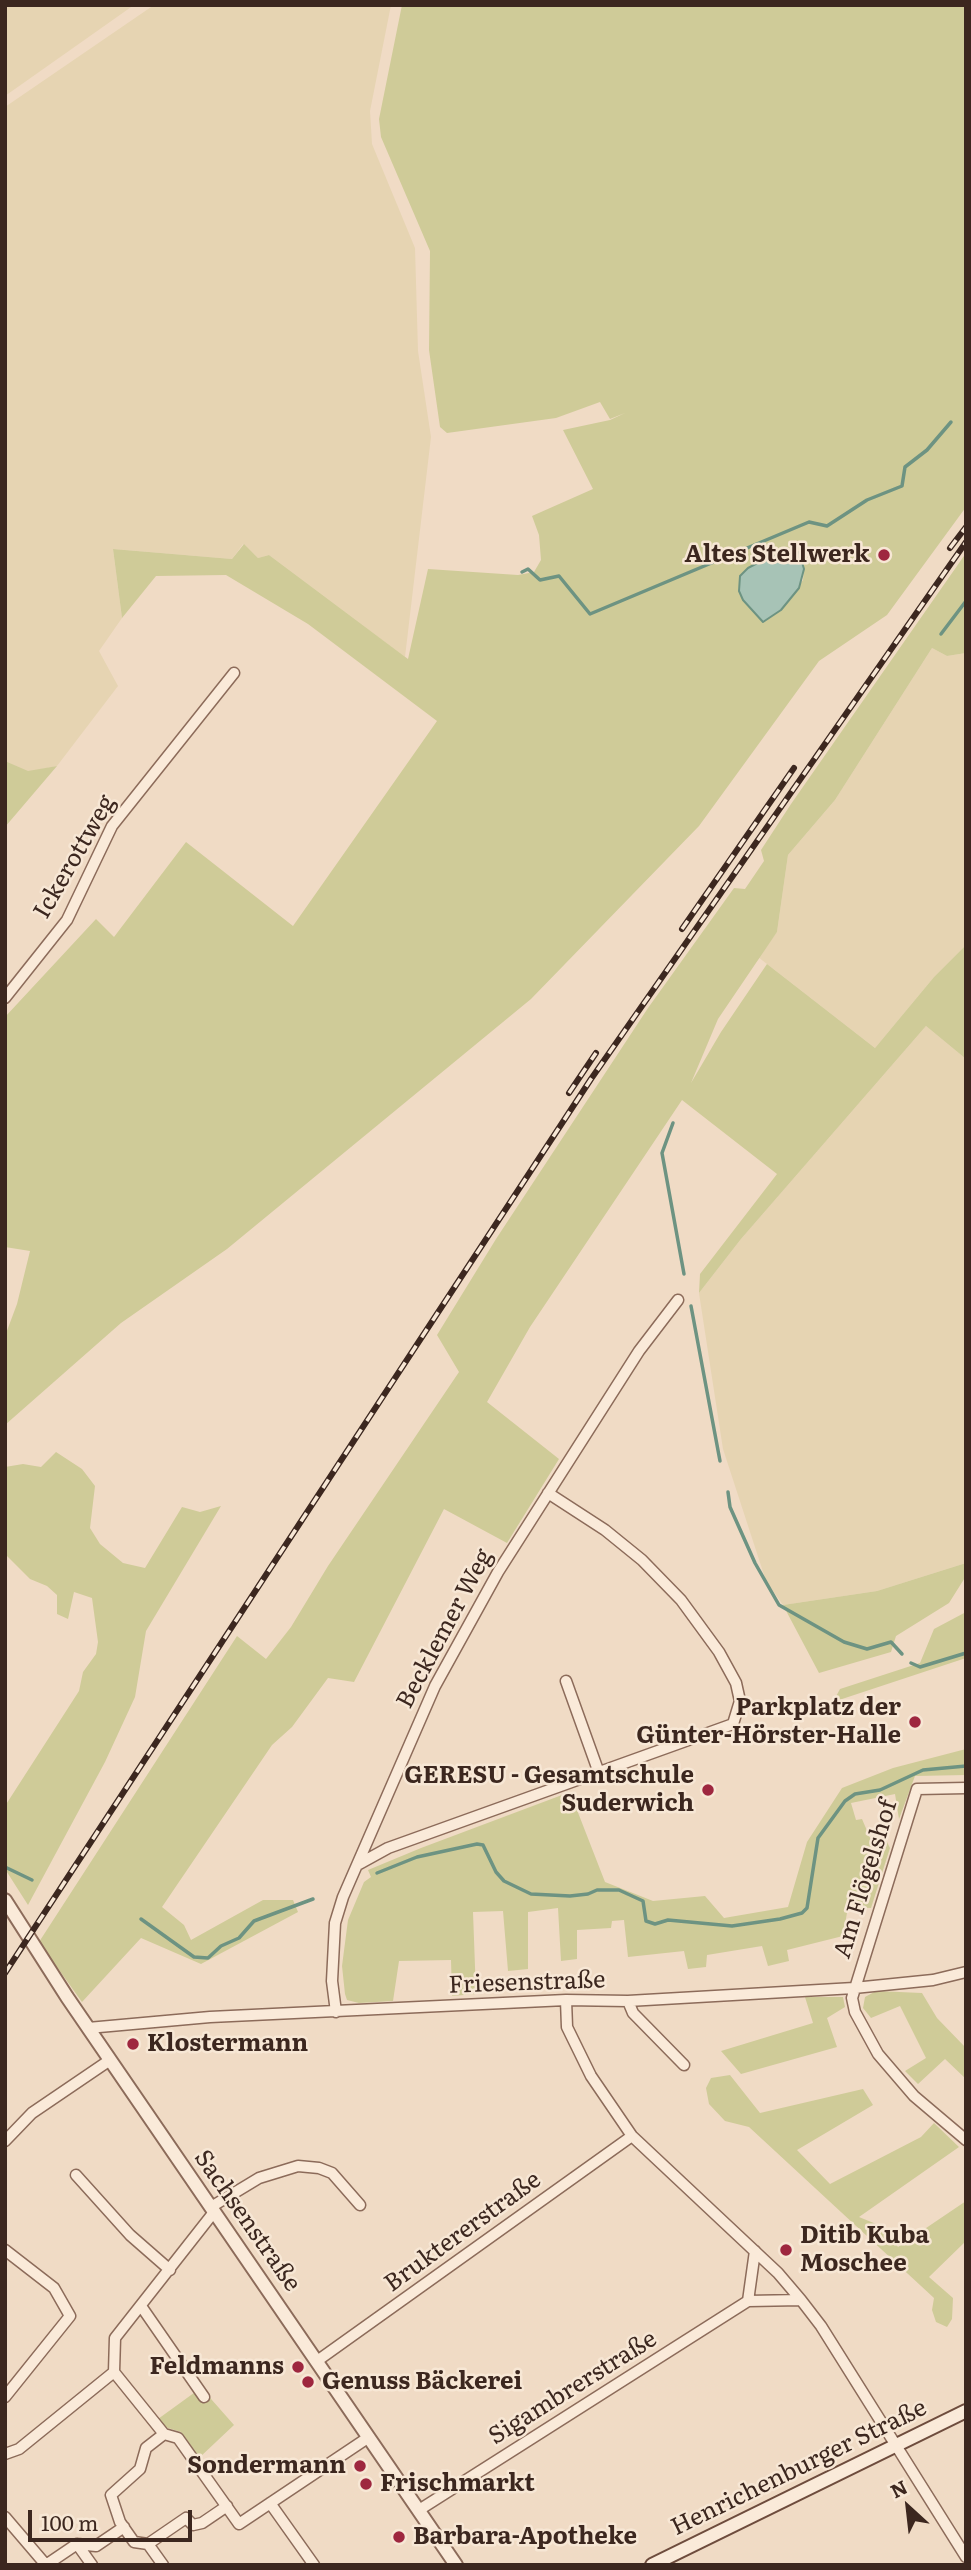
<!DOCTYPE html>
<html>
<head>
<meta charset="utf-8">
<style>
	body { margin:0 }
	#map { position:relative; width:971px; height:2570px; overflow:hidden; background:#f0dbc5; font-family:Literata,serif }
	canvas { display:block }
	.frame { position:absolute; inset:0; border:7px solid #3c271f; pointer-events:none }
	.north { position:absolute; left:873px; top:2472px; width:70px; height:70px; -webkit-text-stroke:5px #f7e7d5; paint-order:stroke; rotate:333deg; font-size:19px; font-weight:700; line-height:28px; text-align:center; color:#3c271f }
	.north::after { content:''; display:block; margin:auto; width:24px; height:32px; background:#3c271f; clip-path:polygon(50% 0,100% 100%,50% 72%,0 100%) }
	.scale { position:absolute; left:28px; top:2510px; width:164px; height:32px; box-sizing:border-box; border:4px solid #3c271f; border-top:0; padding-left:9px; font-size:21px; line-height:24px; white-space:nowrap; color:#3c271f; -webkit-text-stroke:5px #f7e7d5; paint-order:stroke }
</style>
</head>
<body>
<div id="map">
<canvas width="971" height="2570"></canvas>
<div class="frame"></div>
<div class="north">N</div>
<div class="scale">100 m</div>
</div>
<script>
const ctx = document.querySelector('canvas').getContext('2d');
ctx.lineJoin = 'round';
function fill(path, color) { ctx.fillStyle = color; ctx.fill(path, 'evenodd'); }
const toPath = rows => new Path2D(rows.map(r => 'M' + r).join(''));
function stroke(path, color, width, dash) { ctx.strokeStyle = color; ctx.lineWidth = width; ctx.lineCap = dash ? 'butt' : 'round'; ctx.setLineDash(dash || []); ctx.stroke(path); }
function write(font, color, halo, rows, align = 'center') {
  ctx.font = font + ' Literata,serif'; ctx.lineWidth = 5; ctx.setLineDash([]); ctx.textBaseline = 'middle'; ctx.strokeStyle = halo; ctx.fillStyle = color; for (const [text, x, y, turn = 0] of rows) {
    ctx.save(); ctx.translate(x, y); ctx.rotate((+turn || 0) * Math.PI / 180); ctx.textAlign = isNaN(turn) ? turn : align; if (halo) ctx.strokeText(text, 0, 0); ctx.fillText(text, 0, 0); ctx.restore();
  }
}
fill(toPath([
	[5,5,134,5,5,96],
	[154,5,391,5,370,111,372,144,415,248,418,351,431,437,405,657,269,555,258,558,243,544,232,559,113,549,122,618,99,651,118,686,57,766,28,772,5,761,5,107],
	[932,648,947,656,966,653,966,945,934,977,875,1048,758,957,777,932,788,855,835,800],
	[926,1026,966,1059,966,1563,877,1591,783,1605,766,1581,723,1449,699,1293,741,1239]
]), '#e6d4b2');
fill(toPath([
	[402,5,966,5,966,507,887,615,819,661,699,826,531,999,227,1249,121,1323,5,1425,5,1336,17,1304,30,1251,5,1247,5,1017,96,919,114,937,186,842,293,926,437,721,308,624,226,575,156,576,122,618,113,549,232,559,244,544,258,558,269,555,408,659,428,569,518,575,534,572,541,560,539,535,532,516,593,489,563,430,610,420,625,413,610,419,600,402,556,418,447,433,440,427,429,350,430,251,381,137,379,119],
	[799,552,804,569,803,580,781,610,764,622,743,600,739,591,740,576,748,568,769,557],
	[966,553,966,653,947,656,932,648,835,800,788,855,777,932,718,1019,691,1083,721,1032,767,964,875,1048,934,977,966,945,966,1059,926,1026,741,1239,699,1293,700,1274,777,1174,682,1100,530,1327,487,1402,559,1459,507,1543,444,1509,354,1682,328,1678,292,1727,272,1745,162,1907,184,1925,191,1940,263,1900,293,1900,298,1912,201,1964,141,1938,82,2002,39,1942,237,1636,266,1659,291,1627,328,1566,459,1372,437,1335,496,1239,648,1008,734,888,745,889,764,861,761,850,791,804],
	[5,761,28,771,57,766,5,827],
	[56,1452,82,1469,95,1486,90,1528,100,1544,123,1563,145,1568,182,1507,200,1512,221,1506,146,1631,135,1697,105,1762,28,1905,5,1869,5,1806,79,1691,83,1672,96,1654,98,1642,92,1598,74,1592,68,1619,57,1614,57,1595,47,1586,30,1579,5,1554,5,1467,23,1464,41,1467],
	[966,1563,966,1576,949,1603,896,1636,891,1652,819,1673,783,1605,877,1591],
	[966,1612,966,1658,833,1702,840,1689,920,1663,934,1629],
	[966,1749,966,1775,915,1776,899,1819,895,1794,851,1803,856,1820,862,1819,871,1840,886,1840,890,1848,871,1908,848,1907,843,1936,787,1950,789,1961,768,1966,762,1946,707,1955,706,1967,688,1969,684,1951,628,1957,624,1920,612,1921,611,1928,577,1930,577,1959,561,1961,558,1908,528,1912,528,1969,508,1971,503,1911,473,1912,476,1994,452,1996,451,1960,399,1961,393,2001,359,2003,347,2000,345,1994,342,1966,348,1920,364,1882,371,1877,368,1870,421,1848,570,1792,605,1882,653,1901,705,1896,724,1918,788,1907,807,1842,842,1788,893,1768],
	[876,1991,922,1993,937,2018,966,2048,966,2079,945,2059,918,2084,905,2071,926,2058,900,2006,871,2018,863,2008,865,1997],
	[805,1997,843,1997,845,2007,827,2018,837,2047,741,2074,721,2051,813,2023],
	[730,2075,760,2113,863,2089,873,2105,797,2150,830,2184,921,2137,934,2123,959,2147,859,2217,881,2226,898,2247,966,2201,966,2241,929,2277,953,2298,952,2319,947,2327,936,2322,932,2310,934,2298,749,2127,725,2121,709,2104,706,2088,711,2078],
	[198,2390,204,2391,234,2425,199,2458,181,2432,165,2427,158,2419]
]), '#cfcb98');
const water = toPath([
	[799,552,804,569,799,588,781,610,763,622,743,600,739,591,740,576,748,568,769,557,799,552]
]);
fill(water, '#a7c3b6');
stroke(water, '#6d9382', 2);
stroke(toPath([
	[522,572,528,569,540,580,559,576,590,614,809,522,827,526,867,500,902,486,905,467,927,450,951,422],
	[941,634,966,601],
	[673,1123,662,1153,684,1274],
	[691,1306,720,1461],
	[728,1492,730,1507,755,1563,779,1605,844,1642,867,1649,891,1642,902,1654],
	[911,1663,920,1667,966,1653],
	[5,1867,32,1880],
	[377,1873,417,1857,477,1844,483,1845,496,1872,504,1881,531,1894,570,1896,588,1894,597,1890,619,1890,643,1901,646,1921,655,1924,668,1920,732,1926,780,1919,802,1913,807,1908,818,1838,845,1801,855,1794,880,1790,923,1770,966,1766],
	[141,1919,194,1957,208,1958,221,1946,239,1938,254,1921,313,1899]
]), '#6d9382', 3.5);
const minor = toPath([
	[5,998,67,920,112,826,234,673],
	[566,1681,599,1773],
	[966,1788,917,1789,852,1998,855,2012,878,2054,914,2096,966,2140],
	[359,1864,388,1848,733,1724,740,1701,736,1683,719,1652,681,1600,642,1560,605,1530,548,1493],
	[566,2000,567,2027,591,2076,632,2136,778,2273,801,2300,821,2326,966,2557],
	[628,2001,633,2013,684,2065],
	[336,2012,332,1981,335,1923,343,1897,435,1686,498,1572,639,1351,678,1300],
	[88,2028,210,2017,566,2000,628,2001,854,1988,933,1980,966,1972],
	[5,2141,32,2113,110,2060],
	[76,2175,130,2235,170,2270],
	[211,2207,259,2178,298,2166,319,2168,332,2173,360,2205],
	[5,2250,54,2288,70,2316,5,2397],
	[748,2301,755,2251],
	[141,2306,204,2397],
	[317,2361,632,2136],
	[114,2372,164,2434,178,2438,239,2524,369,2437],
	[164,2434,146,2448,140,2469,111,2495,120,2522,134,2542,148,2544,186,2518,193,2525,202,2523,227,2506],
	[5,2454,19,2449,114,2372,115,2338,214,2212],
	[270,2503,314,2565],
	[419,2510,748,2301,801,2300],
	[5,2517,46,2565],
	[77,2544,92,2565],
	[148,2544,163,2565],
	[46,2565,77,2544,96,2546,124,2527]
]);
const tertiary = toPath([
	[5,1900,67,1997,456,2565]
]);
const secondary = toPath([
	[652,2565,966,2411]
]);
stroke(minor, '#8c6b5a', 13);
stroke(tertiary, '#8c6b5a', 16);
stroke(secondary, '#6e4c3d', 16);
stroke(minor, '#faead9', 10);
stroke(tertiary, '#faead9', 12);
stroke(secondary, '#faead9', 12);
const rail = toPath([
	[950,548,966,527],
	[682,929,794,768],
	[569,1093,596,1053],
	[5,1973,591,1079,966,542]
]);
stroke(rail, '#3c271f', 6);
stroke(rail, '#f7e7d5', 3.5, [10]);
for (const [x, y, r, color] of [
	[884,555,7,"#9e273f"],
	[915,1722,7,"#9e273f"],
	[708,1790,7,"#9e273f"],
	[133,2044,7,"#9e273f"],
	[786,2250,7,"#9e273f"],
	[298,2367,7,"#9e273f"],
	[308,2382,7,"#9e273f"],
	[360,2466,7,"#9e273f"],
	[366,2484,7,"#9e273f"],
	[399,2537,7,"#9e273f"]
]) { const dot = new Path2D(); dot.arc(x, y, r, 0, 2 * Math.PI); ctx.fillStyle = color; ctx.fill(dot); stroke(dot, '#f7e7d5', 2.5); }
write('bold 24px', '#3c271f', '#f7e7d5', [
	["Altes Stellwerk",870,555],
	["Parkplatz der",901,1708],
	["Günter-Hörster-Halle",901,1736],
	["GERESU - Gesamtschule",694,1776],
	["Suderwich",694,1804],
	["Klostermann",147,2044,"left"],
	["Ditib Kuba",800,2236,"left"],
	["Moschee",800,2264,"left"],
	["Feldmanns",284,2367],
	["Genuss Bäckerei",322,2382,"left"],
	["Sondermann",346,2466],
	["Frischmarkt",380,2484,"left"],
	["Barbara-Apotheke",413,2537,"left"]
], 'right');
write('24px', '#3c271f', '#f7e7d5', [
	["Ickerottweg",75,857,-60],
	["Becklemer Weg",445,1629,-62],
	["Am Flögelshof",866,1879,-73],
	["Friesenstraße",527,1983,-2],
	["Sachsenstraße",247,2221,55],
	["Bruktererstraße",463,2232,-36],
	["Sigambrerstraße",573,2388,-32],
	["Henrichenburger Straße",799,2468,-26]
]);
</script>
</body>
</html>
